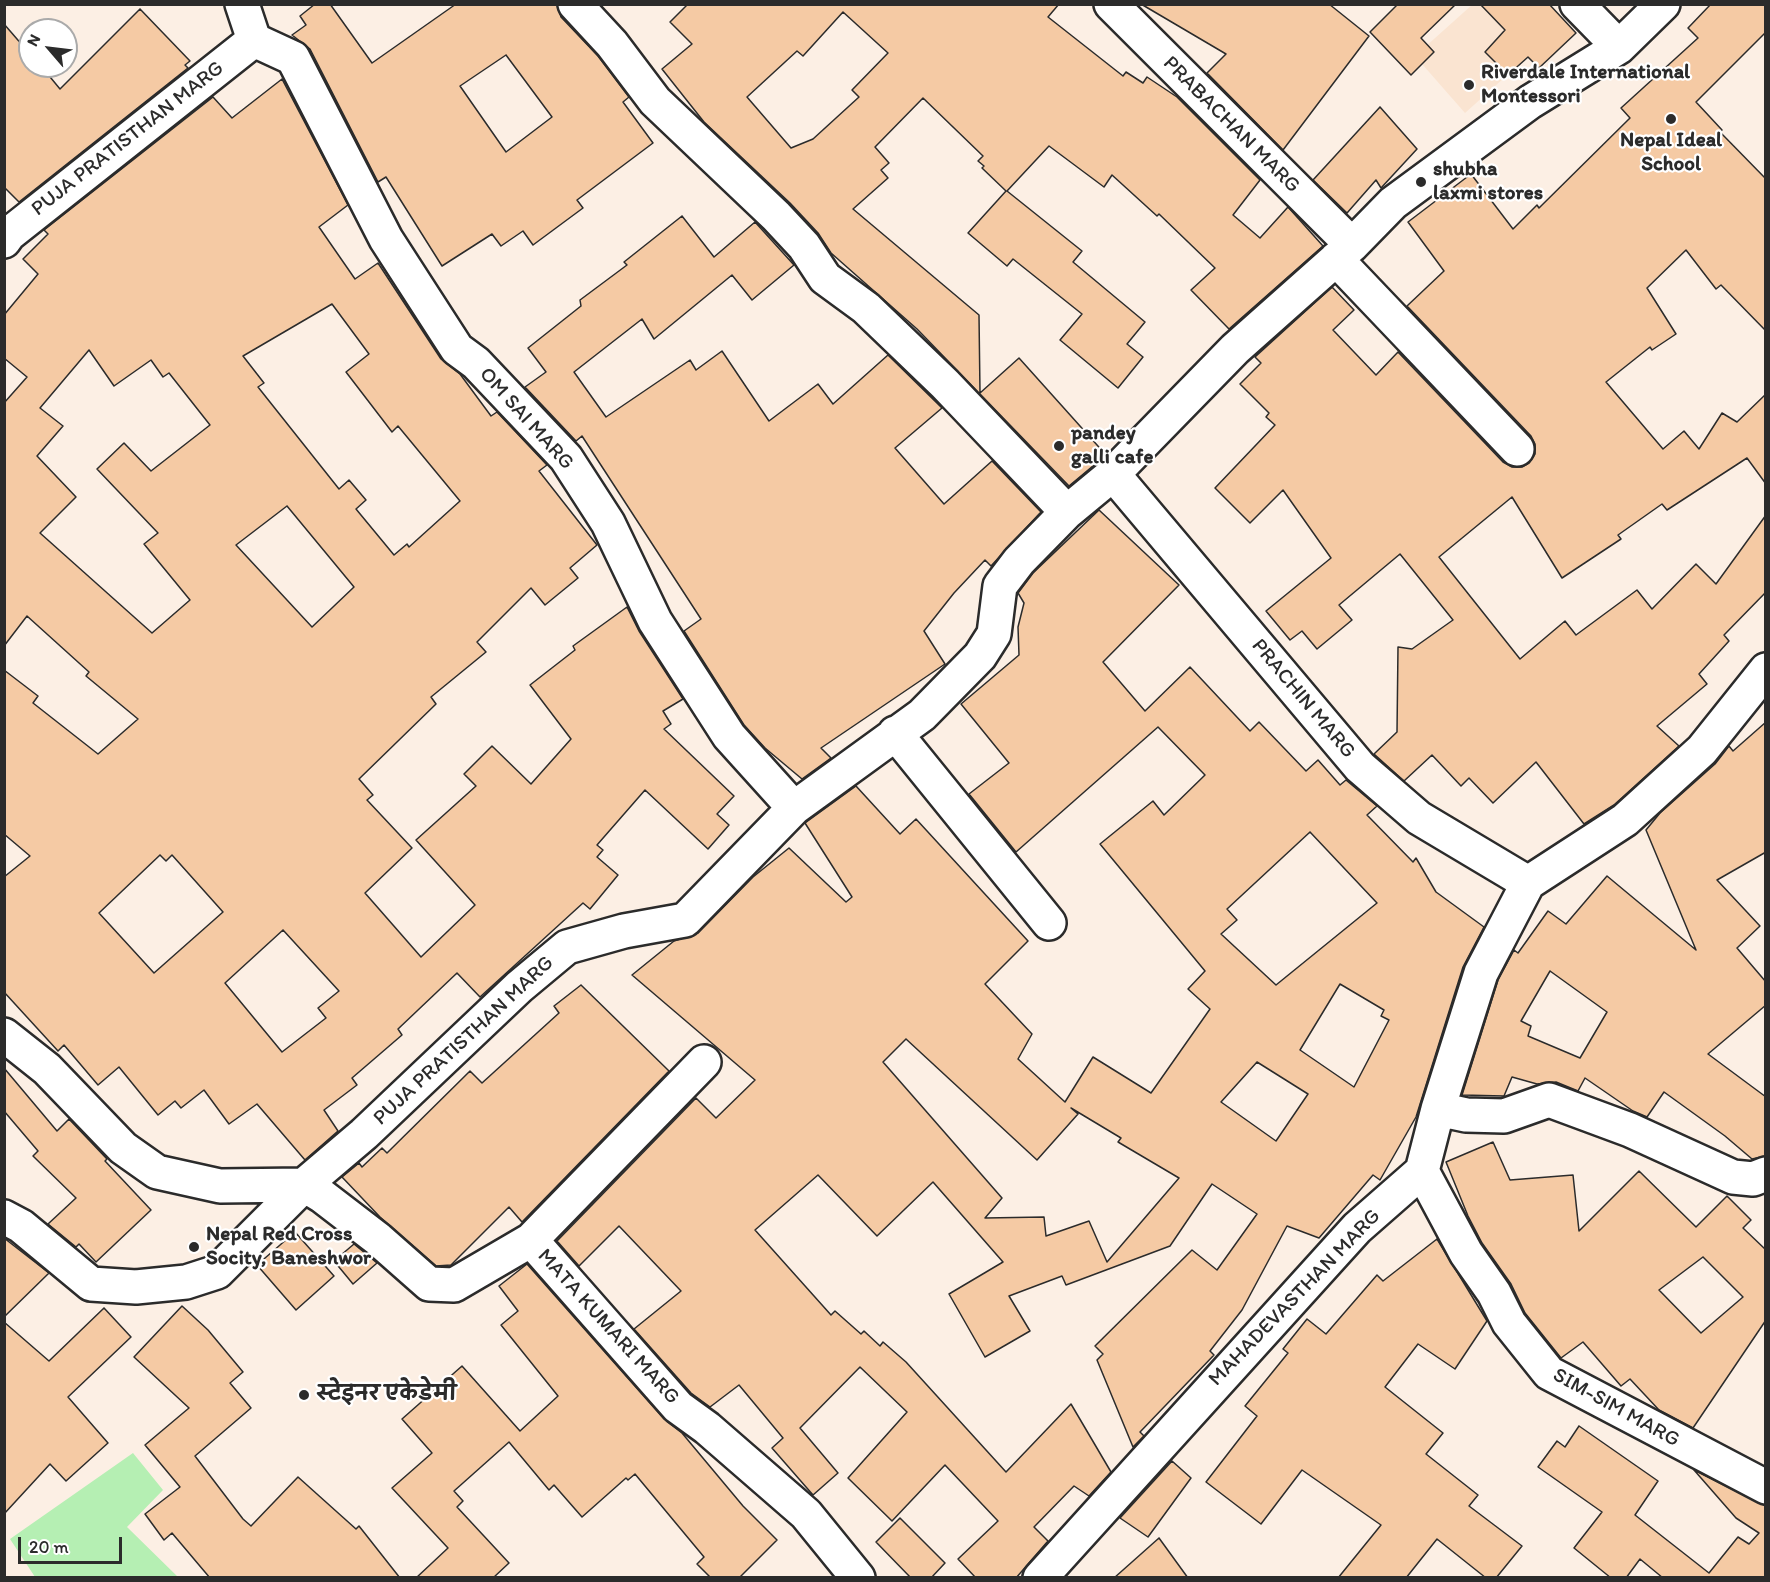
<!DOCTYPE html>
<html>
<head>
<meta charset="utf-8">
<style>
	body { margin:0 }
	#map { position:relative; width:1770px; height:1582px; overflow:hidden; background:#fcefe4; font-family:Itim,sans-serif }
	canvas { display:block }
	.frame { position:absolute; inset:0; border:6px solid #2b2b2b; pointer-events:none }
	.north { position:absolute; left:18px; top:18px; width:60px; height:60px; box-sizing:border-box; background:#fff; border:2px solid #aaa; border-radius:50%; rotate:298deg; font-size:16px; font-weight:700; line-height:24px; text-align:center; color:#2b2b2b }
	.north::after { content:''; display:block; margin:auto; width:21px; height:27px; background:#2b2b2b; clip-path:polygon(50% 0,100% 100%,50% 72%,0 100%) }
	.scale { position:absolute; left:18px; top:1537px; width:104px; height:27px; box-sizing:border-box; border:3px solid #2b2b2b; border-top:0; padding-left:8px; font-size:18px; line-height:21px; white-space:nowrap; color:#2b2b2b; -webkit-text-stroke:4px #fff; paint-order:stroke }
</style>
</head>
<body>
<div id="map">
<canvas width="1770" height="1582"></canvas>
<div class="frame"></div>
<div class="north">N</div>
<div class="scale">20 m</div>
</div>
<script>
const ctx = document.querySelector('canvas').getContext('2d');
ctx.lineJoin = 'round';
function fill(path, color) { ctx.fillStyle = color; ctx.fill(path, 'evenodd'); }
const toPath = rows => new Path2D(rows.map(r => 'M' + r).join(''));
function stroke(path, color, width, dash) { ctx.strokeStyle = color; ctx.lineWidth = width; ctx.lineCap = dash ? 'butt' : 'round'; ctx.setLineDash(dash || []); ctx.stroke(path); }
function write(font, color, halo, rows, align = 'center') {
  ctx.font = font + ' Itim,"Playpen Sans Deva",sans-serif'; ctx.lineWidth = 4.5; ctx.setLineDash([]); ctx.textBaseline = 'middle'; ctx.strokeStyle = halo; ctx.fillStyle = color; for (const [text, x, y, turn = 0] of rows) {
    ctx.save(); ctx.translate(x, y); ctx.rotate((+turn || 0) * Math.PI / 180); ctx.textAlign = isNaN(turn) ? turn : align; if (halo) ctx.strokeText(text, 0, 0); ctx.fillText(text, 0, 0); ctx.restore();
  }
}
fill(toPath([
	[1473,4,1491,5,1533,52,1465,113,1415,56]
]), '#fae4d1');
fill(toPath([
	[133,1453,163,1490,127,1527,178,1577,35,1577,10,1539]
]), '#b5efb3');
const building = toPath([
	[315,4,330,4,372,63,456,4,557,4,561,17,598,56,629,97,623,102,653,143,577,200,583,208,533,245,523,231,501,246,492,234,442,266,386,177,378,182,310,49,292,35,306,25,300,16,315,4],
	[506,55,552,117,506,152,460,86,506,55],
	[688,4,1059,4,1048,17,1123,76,1126,72,1143,83,1147,77,1177,97,1260,180,1233,215,1260,238,1288,207,1323,246,1229,329,1191,290,1215,268,1159,214,1157,216,1112,175,1104,187,1049,146,1007,191,1082,251,1073,262,1145,322,1127,344,1143,357,1118,388,1060,340,1082,314,1013,259,1007,266,968,233,1006,191,982,168,984,166,978,161,983,156,923,98,875,147,889,163,881,170,888,178,853,209,979,315,980,393,1019,358,1106,455,1069,486,917,329,831,253,818,233,790,203,704,122,662,69,692,44,670,22,688,4],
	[843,12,888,53,852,90,859,97,813,139,791,148,747,97,797,51,803,56,843,12],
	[1141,4,1329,4,1369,36,1283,150,1207,73,1226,54,1141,4],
	[1398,4,1456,4,1421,38,1434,52,1411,75,1370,32,1398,4],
	[1480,4,1549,4,1576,33,1539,68,1528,57,1508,75,1485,52,1505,30,1480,4],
	[1711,4,1766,4,1766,32,1696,102,1722,130,1720,132,1766,179,1766,331,1721,285,1716,289,1686,250,1647,288,1676,334,1652,350,1650,347,1606,382,1663,449,1684,431,1699,449,1722,413,1737,422,1766,394,1766,484,1747,458,1667,510,1662,504,1618,535,1621,539,1562,578,1512,497,1439,557,1520,659,1565,621,1576,635,1637,590,1652,609,1696,564,1716,584,1766,515,1766,592,1724,635,1729,641,1699,674,1707,684,1657,726,1679,746,1614,805,1584,824,1536,762,1493,803,1469,778,1461,786,1432,755,1404,781,1374,754,1397,732,1398,647,1412,649,1453,620,1400,554,1339,605,1352,620,1317,649,1302,631,1290,640,1266,611,1331,558,1283,490,1250,523,1215,488,1275,425,1266,417,1269,413,1240,384,1261,363,1255,357,1332,287,1354,310,1333,330,1376,375,1398,352,1503,462,1512,467,1522,467,1529,463,1535,454,1535,444,1531,436,1407,306,1444,271,1408,222,1471,174,1513,229,1537,205,1539,208,1630,118,1621,108,1698,38,1688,28,1711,4],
	[140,9,190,61,185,65,188,68,19,202,4,187,4,24,30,54,30,66,41,66,60,89,140,9],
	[282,79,348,205,319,227,355,279,378,263,441,359,460,374,491,416,497,412,547,465,539,471,597,545,570,568,578,578,545,605,531,588,477,642,486,652,431,697,436,704,359,779,373,795,367,800,412,848,365,893,421,957,475,905,416,840,476,786,464,774,492,746,531,784,571,739,530,685,575,650,573,646,627,607,639,631,683,699,663,711,671,724,664,729,734,796,717,814,729,825,708,849,645,790,597,845,603,850,597,857,618,875,590,909,583,903,480,997,457,973,398,1029,402,1035,352,1078,357,1085,324,1110,338,1131,305,1160,257,1104,229,1124,204,1090,181,1108,175,1101,158,1115,119,1067,98,1085,64,1045,58,1051,4,992,4,877,30,856,4,834,4,670,38,696,33,703,98,754,138,719,86,676,89,672,27,616,4,646,4,403,27,377,4,358,4,315,38,274,23,259,48,234,44,230,213,97,232,118,282,79],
	[332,304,369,354,346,372,392,432,398,426,460,501,409,547,407,544,394,555,356,509,366,500,349,480,339,489,258,387,264,383,243,356,332,304],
	[89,350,114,386,151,360,163,377,169,373,210,425,151,471,124,443,97,469,158,533,144,544,190,600,152,633,40,533,76,497,37,456,63,426,40,408,89,350],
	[287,506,354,587,312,627,236,545,287,506],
	[160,855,166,861,172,855,223,912,154,973,99,913,160,855],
	[283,930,339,991,318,1008,326,1018,282,1052,225,983,283,930],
	[1380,107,1417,149,1381,188,1376,180,1347,213,1313,180,1380,107],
	[682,216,714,257,755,222,794,265,752,300,732,275,654,339,642,319,574,372,606,417,690,360,696,370,722,351,769,421,818,384,833,404,888,355,942,408,895,448,944,504,992,461,1041,512,991,566,985,560,954,593,924,631,945,664,821,748,831,758,802,779,765,748,744,725,684,631,701,619,582,436,576,441,525,387,546,372,528,348,581,306,580,300,627,265,624,262,682,216],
	[1099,510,1179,585,1103,662,1145,711,1190,667,1250,731,1259,722,1306,771,1318,760,1340,785,1346,780,1377,806,1367,815,1413,862,1416,858,1436,892,1484,927,1463,967,1416,1117,1380,1180,1373,1175,1319,1238,1287,1226,1242,1310,1210,1351,1214,1355,1140,1432,1144,1436,1133,1447,1097,1360,1103,1354,1095,1346,1192,1250,1217,1270,1257,1214,1212,1184,1170,1246,1066,1285,1062,1276,1009,1296,1030,1331,985,1357,949,1294,1003,1262,933,1182,877,1236,818,1175,755,1230,831,1315,835,1311,861,1334,864,1331,880,1346,883,1342,906,1362,1006,1472,1071,1404,1111,1472,1089,1496,1074,1486,1034,1527,1048,1541,1016,1578,976,1578,958,1559,998,1521,945,1465,892,1521,848,1478,907,1412,860,1367,800,1428,838,1473,813,1495,772,1448,783,1438,739,1385,710,1407,691,1393,634,1329,681,1291,619,1226,579,1266,557,1241,696,1098,716,1118,755,1080,632,975,674,941,698,933,753,877,789,848,846,902,852,897,805,823,856,786,900,834,916,819,1028,941,985,984,1032,1034,1018,1059,1065,1102,1093,1057,1151,1093,1210,1009,1188,989,1205,971,1100,844,1153,801,1164,815,1205,775,1158,727,1016,852,969,794,1009,763,961,704,1019,655,1018,627,1024,603,1018,593,1033,573,1099,510],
	[1310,832,1377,903,1276,985,1221,934,1237,920,1227,909,1310,832],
	[1340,984,1384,1010,1381,1016,1389,1020,1354,1087,1300,1050,1340,984],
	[906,1039,1037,1160,1078,1114,1071,1108,1121,1138,1118,1142,1179,1178,1107,1262,1089,1221,1046,1236,1044,1217,985,1218,1002,1198,883,1062,906,1039],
	[1257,1062,1308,1094,1276,1141,1221,1102,1257,1062],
	[1766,722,1766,852,1717,880,1760,926,1737,948,1766,982,1766,1005,1708,1054,1766,1097,1766,1156,1752,1159,1725,1136,1664,1092,1647,1117,1633,1111,1585,1078,1578,1091,1556,1082,1537,1084,1512,1077,1504,1096,1462,1095,1498,980,1514,950,1518,953,1548,911,1566,924,1607,876,1696,950,1646,830,1660,813,1715,764,1729,746,1733,751,1766,722],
	[1550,971,1607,1012,1580,1058,1528,1036,1531,1026,1521,1021,1550,971],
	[581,985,669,1071,522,1222,509,1207,451,1265,436,1266,380,1217,342,1177,359,1163,362,1167,382,1148,387,1153,470,1071,482,1083,559,1013,554,1006,581,985],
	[4,1068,57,1131,69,1119,107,1159,105,1161,151,1210,96,1262,79,1244,76,1247,48,1224,76,1198,33,1156,38,1151,4,1111,4,1068],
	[1493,1142,1510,1180,1573,1175,1579,1231,1639,1171,1696,1227,1727,1196,1751,1220,1743,1228,1766,1250,1766,1320,1693,1428,1659,1410,1630,1379,1621,1386,1583,1342,1561,1358,1525,1313,1511,1284,1482,1243,1468,1216,1446,1162,1493,1142],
	[1703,1257,1743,1297,1701,1333,1659,1290,1703,1257],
	[295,1232,334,1276,296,1310,257,1265,295,1232],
	[4,1238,49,1273,4,1317,4,1238],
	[1437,1239,1487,1321,1455,1369,1418,1344,1385,1387,1443,1433,1426,1454,1478,1495,1469,1506,1522,1546,1496,1578,1486,1578,1437,1539,1406,1578,1338,1578,1381,1525,1302,1470,1261,1524,1206,1482,1257,1416,1245,1406,1288,1353,1283,1349,1307,1319,1326,1334,1377,1275,1383,1281,1437,1239],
	[354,1244,377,1263,353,1284,334,1261,354,1244],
	[527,1264,664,1419,682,1433,743,1506,777,1540,739,1578,711,1578,697,1564,704,1557,635,1474,628,1480,626,1478,582,1517,554,1485,549,1490,509,1442,454,1491,463,1501,457,1507,509,1563,493,1578,416,1578,448,1548,392,1488,432,1453,402,1419,462,1366,520,1431,558,1396,501,1325,518,1311,499,1286,527,1264],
	[182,1306,208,1330,243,1372,230,1383,251,1408,195,1456,243,1519,251,1526,298,1477,356,1529,359,1526,400,1578,210,1578,172,1533,164,1540,145,1514,180,1487,145,1445,189,1408,134,1357,182,1306],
	[104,1308,131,1337,68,1397,108,1443,66,1481,50,1464,4,1514,4,1322,49,1361,104,1308],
	[1579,1426,1658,1481,1635,1515,1709,1573,1738,1537,1749,1544,1759,1533,1736,1518,1694,1470,1766,1506,1766,1578,1663,1578,1640,1559,1626,1578,1611,1578,1574,1548,1602,1512,1538,1467,1557,1441,1565,1447,1579,1426],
	[1172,1461,1191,1478,1148,1537,1120,1518,1172,1461],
	[900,1518,945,1563,931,1578,911,1578,876,1542,900,1518],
	[1159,1538,1188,1578,1114,1578,1159,1538]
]);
fill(building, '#f5caa4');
stroke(building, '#2b2b2b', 1.5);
const minor = toPath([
	[242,4,254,40],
	[575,4,612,44,655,101,776,216,804,246,825,278,866,308,945,384,1067,512],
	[1111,4,1352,245],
	[1577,4,1619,47],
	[254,40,293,58,386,239,457,349,476,363,566,458,608,523,655,621,729,736,794,808],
	[4,241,9,234,254,40],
	[1336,259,1517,449],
	[1113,474,1360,767,1419,818,1528,883],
	[895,733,1049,923],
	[4,1035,47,1069,123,1148,157,1172,220,1186,304,1185,217,1272,186,1282,136,1287,91,1284,21,1226,4,1217],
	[1438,1109,1466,1115,1504,1116,1549,1100,1630,1130,1733,1177,1753,1179,1766,1174],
	[1422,1171,1466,1253,1494,1293,1509,1323,1549,1373,1766,1487],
	[531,1240,704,1062],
	[858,1578,806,1514,707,1428,678,1407,531,1240,454,1285,429,1284,378,1239,322,1196,304,1185,364,1134,519,987,567,947,624,931,685,920,794,808,922,715,980,656,994,634,1000,586,1019,561,1067,512,1113,474,1235,349,1352,245,1393,203,1530,102,1619,47,1663,4],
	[1040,1578,1357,1228,1422,1171,1438,1109,1481,973,1528,883,1625,820,1702,750,1766,670]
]);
stroke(minor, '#2b2b2b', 38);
stroke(minor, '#fff', 33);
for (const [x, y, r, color] of [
	[1469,85,6,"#2b2b2b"],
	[1671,119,6,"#2b2b2b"],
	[1421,182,6,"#2b2b2b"],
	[1059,446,6,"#2b2b2b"],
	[194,1247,6,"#2b2b2b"],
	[304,1395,6,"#2b2b2b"]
]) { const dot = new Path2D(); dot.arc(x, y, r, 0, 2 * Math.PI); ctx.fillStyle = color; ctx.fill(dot); stroke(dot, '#fff', 2); }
write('bold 21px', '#2b2b2b', '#fff', [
	["Riverdale International",1481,73],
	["Montessori",1481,97],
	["Nepal Ideal",1671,141,"center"],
	["School",1671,165,"center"],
	["shubha",1433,170],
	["laxmi stores",1433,194],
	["pandey",1071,434],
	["galli cafe",1071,458],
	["Nepal Red Cross",206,1235],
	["Socity, Baneshwor",206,1259],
	["स्टेइनर एकेडेमी",316,1395]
], 'left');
write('21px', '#2b2b2b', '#fff', [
	["PRABACHAN MARG",1231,125,45],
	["PUJA PRATISTHAN MARG",128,139,-38],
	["OM SAI MARG",526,419,48],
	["PRACHIN MARG",1303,699,50],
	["PUJA PRATISTHAN MARG",464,1041,-43],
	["MAHADEVASTHAN MARG",1295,1298,-46],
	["MATA KUMARI MARG",608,1327,48],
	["SIM-SIM MARG",1616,1408,29]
]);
</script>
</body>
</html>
